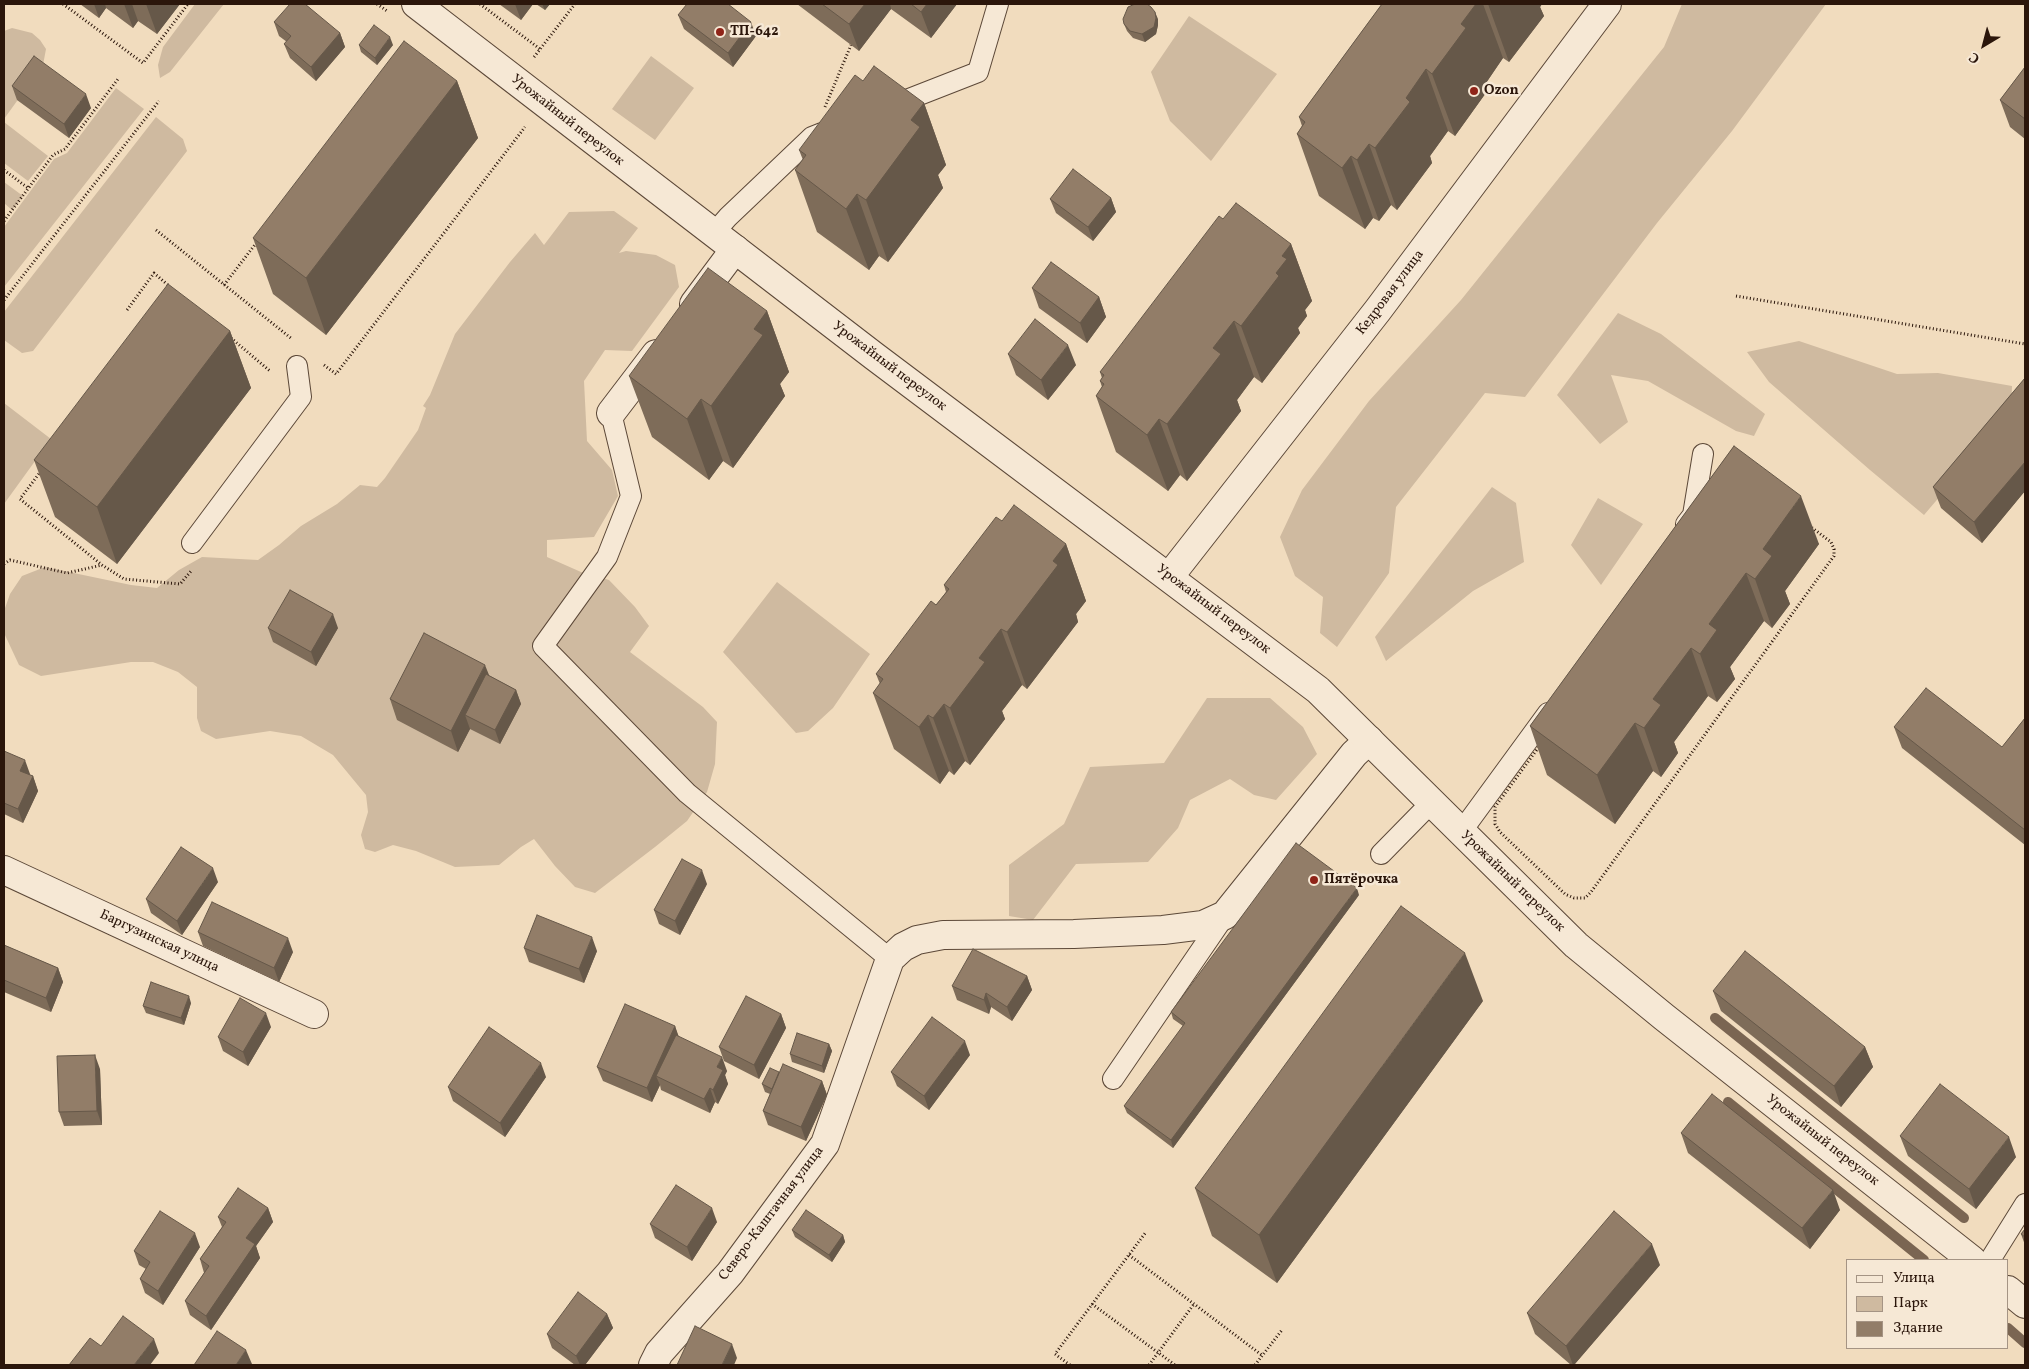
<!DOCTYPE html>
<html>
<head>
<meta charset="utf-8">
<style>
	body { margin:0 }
	#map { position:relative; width:2029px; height:1369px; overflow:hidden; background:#f1dcbe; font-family:Vollkorn,serif }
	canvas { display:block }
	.frame { position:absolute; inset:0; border:5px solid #2b160b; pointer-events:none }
	.legend { position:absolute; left:1846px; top:1259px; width:162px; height:90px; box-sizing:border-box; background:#f6e8d5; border:1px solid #a59484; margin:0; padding:6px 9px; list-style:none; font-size:15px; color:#2b160b }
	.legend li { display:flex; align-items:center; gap:10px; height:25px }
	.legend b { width:25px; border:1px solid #a59484 }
	.north { position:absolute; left:1959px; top:20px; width:50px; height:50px; -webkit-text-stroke:4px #f6e8d5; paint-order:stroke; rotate:217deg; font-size:14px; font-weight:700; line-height:20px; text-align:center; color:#2b160b }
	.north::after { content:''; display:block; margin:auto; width:18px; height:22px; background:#2b160b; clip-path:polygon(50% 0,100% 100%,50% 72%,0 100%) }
</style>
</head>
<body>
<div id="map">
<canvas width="2029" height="1369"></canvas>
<div class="frame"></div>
<ul class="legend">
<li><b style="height:6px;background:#f6e8d5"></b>Улица</li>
<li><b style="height:14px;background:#cfbaa0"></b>Парк</li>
<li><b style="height:14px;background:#927d68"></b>Здание</li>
</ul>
<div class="north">С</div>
</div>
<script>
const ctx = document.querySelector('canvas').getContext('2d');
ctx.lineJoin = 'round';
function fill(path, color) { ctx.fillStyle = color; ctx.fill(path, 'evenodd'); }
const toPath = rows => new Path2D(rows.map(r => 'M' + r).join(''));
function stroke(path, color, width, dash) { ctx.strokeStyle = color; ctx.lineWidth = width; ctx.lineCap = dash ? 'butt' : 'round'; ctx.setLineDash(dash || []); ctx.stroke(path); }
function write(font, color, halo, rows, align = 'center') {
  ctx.font = font + ' Vollkorn,serif'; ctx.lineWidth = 5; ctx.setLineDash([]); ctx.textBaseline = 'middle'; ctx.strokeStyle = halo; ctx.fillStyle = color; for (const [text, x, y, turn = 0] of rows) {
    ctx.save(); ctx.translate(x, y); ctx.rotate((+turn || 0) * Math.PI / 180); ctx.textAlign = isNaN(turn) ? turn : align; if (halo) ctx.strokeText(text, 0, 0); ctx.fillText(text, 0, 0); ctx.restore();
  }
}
fill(toPath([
	[195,4,224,4,170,72,160,78,158,65,163,47],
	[1682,4,1826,4,1732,131,1657,223,1525,397,1485,393,1396,507,1389,573,1337,647,1320,633,1323,597,1295,576,1280,537,1302,490,1369,401,1461,300,1664,47],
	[1189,16,1277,74,1211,161,1170,121,1151,72],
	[12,28,32,33,40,40,46,49,43,65,4,119,4,31],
	[651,56,694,88,655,140,612,109],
	[116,88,144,109,4,287,4,227,54,159,67,153],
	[156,117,183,139,187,151,33,351,22,353,4,340,4,312],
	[4,122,48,156,28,181,4,163],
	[4,182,23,196,12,210,4,203],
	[614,211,638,228,619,253,626,251,656,255,675,265,679,287,632,351,605,350,584,381,587,441,612,470,618,496,594,537,547,540,547,557,581,572,609,580,635,607,649,626,630,652,703,707,717,722,715,764,707,792,687,821,655,847,595,893,575,887,555,866,534,839,521,847,499,865,455,867,416,851,393,845,375,852,365,849,361,835,368,812,366,795,333,755,301,736,270,731,216,739,201,731,197,718,197,687,178,672,153,662,131,662,41,676,19,665,4,633,4,611,10,594,22,576,45,567,131,585,157,588,179,570,202,557,258,560,279,545,301,526,337,504,360,485,377,487,385,478,418,430,426,408,423,406,430,395,455,334,510,262,535,233,544,245,569,212],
	[1618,313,1661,334,1765,414,1754,436,1736,431,1648,381,1611,375,1628,422,1600,444,1557,395],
	[1799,341,1897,374,1938,373,2012,386,2011,413,1924,515,1870,470,1769,382,1747,352],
	[4,403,51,439,4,504],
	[1492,487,1516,503,1524,562,1473,591,1386,661,1375,637],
	[1598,498,1643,524,1601,585,1571,545],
	[777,582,870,654,833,708,808,731,796,733,723,652],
	[1207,698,1270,698,1303,727,1317,754,1276,800,1254,795,1230,779,1190,800,1178,828,1148,862,1076,864,1033,920,1009,916,1009,865,1064,824,1090,767,1164,763]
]), '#cfbaa0');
stroke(toPath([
	[1715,1018,1964,1218],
	[1728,1102,1924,1260],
	[2008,1328,2025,1343]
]), '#7a6552', 10);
const service = toPath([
	[891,106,978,72,998,4],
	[714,233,728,217,812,137,822,133],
	[611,413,631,496,607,557,543,646,687,793,890,959],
	[1686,524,1693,515,1703,454],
	[192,543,301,397,297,366],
	[1461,832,1548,713],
	[1381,854,1432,802],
	[1113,1079,1225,915],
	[1990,1260,2025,1204]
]);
const minor = toPath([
	[694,304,735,249],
	[611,413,656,354],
	[1169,577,1378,310,1607,4],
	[4,870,314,1014],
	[653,1365,659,1353,730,1273,825,1144,890,959,903,947,917,940,943,935,1074,934,1163,930,1203,925,1225,915,1354,754,1369,740]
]);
const tertiary = toPath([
	[416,4,874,356,1318,690,1576,945,1664,1017,1972,1260],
	[2008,1290,2025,1304]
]);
stroke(service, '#5c4838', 22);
stroke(minor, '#5c4838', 30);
stroke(tertiary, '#5c4838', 30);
stroke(toPath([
	[63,4,143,63,188,4],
	[377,4,387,11],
	[480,4,540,49],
	[534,57,575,4],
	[825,107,851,45],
	[4,170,28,188],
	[4,221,53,155,65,149,118,79],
	[156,230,292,339],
	[224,285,257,242],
	[1736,296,2025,344],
	[4,300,159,101],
	[127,310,154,273,169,286],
	[231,338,270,371],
	[324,365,336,374,525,127],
	[41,471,20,499,102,565,124,579,180,584,192,570],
	[1739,473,1831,542,1834,549,1834,556,1591,892,1585,898,1574,898,1565,894,1500,832,1495,824,1495,807,1739,473],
	[4,564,10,560,67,573,102,565],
	[1129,1255,1263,1356],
	[1092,1304,1175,1365],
	[1070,1365,1055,1354,1146,1232],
	[1149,1365,1194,1304],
	[1255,1365,1282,1330]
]), '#2b160b', 3, [1, 2.5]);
stroke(service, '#f6e8d5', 20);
stroke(minor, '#f6e8d5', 28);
stroke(tertiary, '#f6e8d5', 28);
fill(toPath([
	[80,4,180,4,157,34,138,21,133,28,106,8,99,18],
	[499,4,533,4,521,20],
	[536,4,550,4,545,10],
	[797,4,957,4,931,38,891,9,859,51],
	[1382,4,1542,4,1540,7,1544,16,1509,62,1503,58,1486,83,1488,90,1455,136,1448,131,1430,156,1432,163,1397,210,1391,205,1379,221,1373,218,1365,229,1319,196,1297,134,1302,126,1299,117],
	[678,15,756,36,733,67,684,29],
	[1158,19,1158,25,1156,34,1145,42,1133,38,1127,31,1124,24],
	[274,22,340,33,345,47,316,81,290,58,284,44,287,42,279,36],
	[359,45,393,45,377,65,361,52],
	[2025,67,2025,139,2010,127,2000,100],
	[457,81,478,138,326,335,273,294,253,238],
	[12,86,91,108,69,138,17,100],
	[924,103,946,165,938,175,943,188,888,262,879,256,869,270,817,232,795,170,803,160,799,150],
	[1111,198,1116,212,1093,241,1056,213,1050,199],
	[1223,219,1291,244,1312,301,1305,310,1307,316,1298,328,1300,333,1262,383,1254,377,1237,400,1241,411,1187,481,1180,475,1168,491,1116,452,1096,396,1102,387,1100,381,1102,378,1100,372],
	[1032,288,1099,297,1106,317,1087,343,1039,308],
	[767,311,789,372,780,384,785,396,733,468,723,461,709,480,652,437,629,376],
	[230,331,251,388,117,564,55,517,34,460],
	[1008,354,1076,365,1048,400,1016,375],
	[2025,378,2025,491,1982,543,1941,508,1933,487],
	[1734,446,1819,544,1785,591,1790,604,1772,628,1764,621,1730,667,1735,679,1717,702,1708,696,1674,742,1678,753,1661,777,1653,771,1615,824,1547,775,1530,726],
	[1002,521,1066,544,1086,601,1076,614,1078,622,1027,689,1022,685,1002,711,1005,719,970,765,965,761,954,775,949,771,940,784,894,749,873,693,880,684,876,674,936,605,946,592,944,585],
	[268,628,338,628,316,666,273,642],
	[490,676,516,690,521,704,500,744,470,729,458,752,397,720,390,699],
	[2025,718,2025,845,1902,748,1894,727,2002,747],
	[4,752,30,774,30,775,33,776,38,791,23,823,4,814],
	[218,882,182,935,151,913,146,899],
	[707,884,680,935,659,924,654,910],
	[1359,895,1173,1148,1127,1113,1124,1106,1183,1026,1173,1019,1171,1012],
	[198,932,293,952,279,982,203,946],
	[4,945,58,968,63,982,51,1012,4,992],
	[524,948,597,951,584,983,529,962],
	[1027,976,1032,990,1012,1021,991,1007,989,1014,957,1000,952,986],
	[1713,991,1865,1047,1873,1067,1841,1107,1721,1011],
	[1483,1001,1277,1283,1212,1236,1195,1188],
	[191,1003,184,1025,146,1013,143,1006],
	[781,1014,786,1028,759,1079,724,1061,719,1047],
	[675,1026,678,1036,727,1071,725,1075,728,1084,718,1104,715,1102,710,1113,661,1090,660,1085,652,1102,603,1081,597,1067],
	[271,1027,248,1066,223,1051,218,1037],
	[829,1044,832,1051,824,1073,792,1062,790,1054],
	[970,1055,929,1110,897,1086,891,1072],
	[100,1069,102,1125,64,1126,59,1112],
	[779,1072,822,1081,827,1095,806,1141,768,1125,763,1111,770,1094,765,1092,762,1084],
	[546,1077,505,1137,453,1101,448,1087],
	[1681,1133,1840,1210,1810,1249,1688,1153],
	[1900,1136,2016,1157,1976,1209,1908,1156],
	[268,1208,273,1222,256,1246,260,1258,211,1330,190,1315,185,1301,204,1273,200,1259,222,1227,218,1217],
	[717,1222,692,1261,655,1238,650,1224],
	[2025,1229,2025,1245,2021,1234],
	[792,1230,843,1235,845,1242,832,1262,795,1237],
	[200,1247,163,1305,145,1293,140,1279,146,1269,139,1265,134,1251],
	[1660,1265,1574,1365,1571,1365,1535,1334,1527,1313],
	[607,1314,613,1328,585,1365,575,1365,552,1348,547,1334]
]), '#7e6c59');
fill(toPath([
	[94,4,105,4,106,8,99,18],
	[124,4,132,4,138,21,133,28],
	[146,4,180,4,157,34],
	[515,4,533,4,521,20],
	[542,4,550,4,545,10],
	[865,4,890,4,891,9,859,51,849,24],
	[927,4,957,4,931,38,921,12],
	[1476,4,1483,4,1503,58,1486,83,1488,90,1455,136,1432,74,1461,24],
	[1488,4,1542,4,1540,7,1544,16,1509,62],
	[1155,12,1158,19,1158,25,1156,34,1145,42,1142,34],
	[751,22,756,36,733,67,728,53],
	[340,33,345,47,316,81,311,67],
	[390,37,393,45,377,65,375,58],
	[1426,69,1448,131,1430,156,1432,163,1397,210,1375,148,1406,98],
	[457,81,478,138,326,335,306,278],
	[86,94,91,108,69,138,64,124],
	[924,103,946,165,938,175,943,188,888,262,866,200,911,120],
	[1369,144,1391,205,1379,221,1357,160],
	[1351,156,1373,218,1365,229,1342,168],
	[857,194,879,256,869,270,846,209],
	[1111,198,1116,212,1093,241,1088,227],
	[1291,244,1312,301,1305,310,1307,316,1298,328,1300,333,1262,383,1241,326,1276,273,1282,256],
	[1099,297,1106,317,1087,343,1080,323],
	[767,311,789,372,780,384,785,396,733,468,711,406,754,329],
	[1234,321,1254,377,1237,400,1241,411,1187,481,1167,424,1213,348],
	[230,331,251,388,117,564,97,507],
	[1068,345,1076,365,1048,400,1041,380],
	[701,399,723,461,709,480,687,419],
	[1159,419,1180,475,1168,491,1147,435],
	[2025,462,2025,491,1982,543,1974,522],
	[1801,496,1819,544,1785,591,1790,604,1772,628,1755,579,1763,549],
	[1066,544,1086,601,1076,614,1078,622,1027,689,1007,632,1053,561],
	[1746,573,1764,621,1730,667,1735,679,1717,702,1700,654,1709,624],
	[333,614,338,628,316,666,311,652],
	[1001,629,1022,685,1002,711,1005,719,970,765,950,708,979,658],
	[1691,648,1708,696,1674,742,1678,753,1661,777,1644,728,1653,699],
	[485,665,493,685,465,715,470,729,458,752,451,731],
	[516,690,521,704,500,744,495,730],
	[944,704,965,761,954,775,933,718],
	[928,715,949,771,940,784,919,727],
	[1635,723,1653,771,1615,824,1597,775],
	[25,760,30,774,25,785,20,771],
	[33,776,38,791,23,823,18,809],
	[213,868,218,882,182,935,177,921],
	[702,870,707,884,680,935,675,921],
	[1357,888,1359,895,1173,1148,1171,1140],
	[592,937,597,951,584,983,579,969],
	[288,938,293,952,279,982,274,968],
	[1465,953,1483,1001,1277,1283,1259,1235],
	[58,968,63,982,51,1012,46,998],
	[1027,976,1032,990,1012,1021,1007,1007],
	[986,993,991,1007,989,1014,984,1000],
	[189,996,191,1003,184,1025,181,1018],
	[266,1013,271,1027,248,1066,243,1052],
	[781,1014,786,1028,759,1079,754,1065],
	[675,1026,680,1040,656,1076,660,1085,652,1102,647,1088],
	[965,1041,970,1055,929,1110,924,1096],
	[829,1044,832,1051,824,1073,822,1066],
	[1865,1047,1873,1067,1841,1107,1834,1086],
	[95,1055,100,1069,102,1125,97,1111],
	[722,1057,727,1071,725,1075,728,1084,718,1104,713,1090,717,1067],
	[541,1063,546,1077,505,1137,500,1123],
	[822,1081,827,1095,806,1141,801,1127],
	[710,1088,715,1102,710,1113,704,1099],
	[2009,1137,2016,1157,1976,1209,1969,1189],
	[1833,1190,1840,1210,1810,1249,1802,1228],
	[268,1208,273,1222,256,1246,260,1258,211,1330,206,1316,246,1238],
	[712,1208,717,1222,692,1261,687,1247],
	[195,1233,200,1247,163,1305,158,1291],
	[843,1235,845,1242,832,1262,829,1255],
	[1652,1244,1660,1265,1574,1365,1573,1365,1566,1346],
	[607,1314,613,1328,585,1365,580,1365,576,1356],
	[154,1339,159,1353,150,1365,134,1365],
	[732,1344,737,1358,734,1365,722,1365],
	[246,1350,252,1364,251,1365,236,1365]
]), '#665849');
const building = toPath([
	[290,4,305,4,340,33,311,67,284,44,291,36,274,22,290,4],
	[687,4,728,4,751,22,728,53,678,15,687,4],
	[822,4,865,4,849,24,822,4],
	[911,4,927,4,921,12,911,4],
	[1135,4,1147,4,1151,7,1155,12,1156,18,1154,27,1142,34,1130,31,1124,24,1123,19,1128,7,1135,4],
	[1382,4,1476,4,1461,24,1466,28,1432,74,1426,69,1406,98,1410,102,1375,148,1369,144,1357,160,1351,156,1342,168,1297,134,1305,122,1299,117,1382,4],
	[374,25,390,37,375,58,359,45,374,25],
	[404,41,457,81,306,278,253,238,404,41],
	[34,56,86,94,64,124,12,86,34,56],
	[874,66,924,103,911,120,920,127,866,200,857,194,846,209,795,170,806,155,799,150,855,75,863,81,874,66],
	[2025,67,2025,119,2000,100,2025,67],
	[1073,169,1111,198,1088,227,1050,199,1073,169],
	[1236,203,1291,244,1282,256,1287,259,1276,273,1279,276,1241,326,1234,321,1213,348,1221,354,1167,424,1159,419,1147,435,1096,396,1104,384,1100,381,1104,375,1100,372,1219,216,1223,219,1236,203],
	[1051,262,1099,297,1080,323,1032,288,1051,262],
	[708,268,767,311,754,329,763,335,711,406,701,399,687,419,629,376,708,268],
	[168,284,230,331,97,507,34,460,168,284],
	[1035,319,1068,345,1041,380,1008,354,1035,319],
	[2025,378,2025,462,1974,522,1933,487,2025,378],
	[1734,446,1801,496,1763,549,1772,556,1755,579,1746,573,1709,624,1717,630,1700,654,1691,648,1653,699,1661,705,1644,728,1635,723,1597,775,1530,726,1734,446],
	[1014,505,1066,544,1053,561,1058,565,1007,632,1001,629,979,658,985,662,950,708,944,704,933,718,928,715,919,727,873,693,883,679,876,674,931,601,936,605,949,589,944,585,996,517,1002,521,1014,505],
	[290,590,333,614,311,652,268,628,290,590],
	[424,633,485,665,451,731,390,699,424,633],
	[486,674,516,690,495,730,465,715,486,674],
	[1926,688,2002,747,2025,718,2025,830,1894,727,1926,688],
	[4,751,25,760,20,771,33,776,18,809,4,803,4,751],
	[1296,843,1357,888,1171,1140,1124,1106,1185,1023,1171,1012,1296,843],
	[181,847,213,868,177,921,146,899,181,847],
	[682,859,702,870,675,921,654,910,682,859],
	[212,902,288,938,274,968,198,932,212,902],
	[1401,906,1465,953,1259,1235,1195,1188,1401,906],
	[537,915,592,937,579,969,524,948,537,915],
	[4,945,58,968,46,998,4,980,4,945],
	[973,949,1027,976,1007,1007,986,993,984,1000,952,986,973,949],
	[1745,951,1865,1047,1834,1086,1713,991,1745,951],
	[151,982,189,996,181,1018,143,1006,151,982],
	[746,996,781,1014,754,1065,719,1047,746,996],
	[240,998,266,1013,243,1052,218,1037,240,998],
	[625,1004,675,1026,647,1088,597,1067,625,1004],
	[932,1017,965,1041,924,1096,891,1072,932,1017],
	[489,1027,541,1063,500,1123,448,1087,489,1027],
	[797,1033,829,1044,822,1066,790,1054,797,1033],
	[676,1035,722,1057,717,1067,723,1070,713,1090,710,1088,704,1099,656,1076,676,1035],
	[95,1055,97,1111,59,1112,57,1056,95,1055],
	[783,1064,822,1081,801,1127,763,1111,783,1064],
	[770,1068,779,1072,772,1089,762,1084,770,1068],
	[1940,1084,2009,1137,1969,1189,1900,1136,1940,1084],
	[1712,1094,1833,1190,1802,1228,1681,1133,1712,1094],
	[676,1185,712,1208,687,1247,650,1224,676,1185],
	[238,1188,268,1208,246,1238,255,1244,206,1316,185,1301,209,1266,200,1259,226,1222,218,1217,238,1188],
	[806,1210,843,1235,829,1255,792,1230,806,1210],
	[160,1211,195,1233,158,1291,140,1279,150,1262,134,1251,160,1211],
	[1614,1211,1652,1244,1566,1346,1527,1313,1614,1211],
	[2025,1229,2025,1237,2021,1234,2025,1229],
	[578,1292,607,1314,576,1356,547,1334,578,1292],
	[123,1316,154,1339,134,1365,69,1365,90,1338,101,1346,123,1316],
	[695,1326,732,1344,722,1365,677,1365,695,1326],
	[217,1331,246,1350,236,1365,194,1365,217,1331]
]);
fill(building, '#927d68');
stroke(building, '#665849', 1);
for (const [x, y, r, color] of [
	[720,32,5,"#8f2418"],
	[1474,91,5,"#8f2418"],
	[1314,880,5,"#8f2418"]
]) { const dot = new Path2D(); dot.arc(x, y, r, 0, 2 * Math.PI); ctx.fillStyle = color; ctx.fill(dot); stroke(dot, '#f6e8d5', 2); }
write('bold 14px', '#2b160b', '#f6e8d5', [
	["ТП-642",730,32],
	["Ozon",1484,91],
	["Пятёрочка",1324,880]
], 'left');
write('14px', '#2b160b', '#f6e8d5', [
	["Урожайный переулок",567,121,38],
	["Кедровая улица",1391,293,-53],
	["Урожайный переулок",889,367,37],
	["Урожайный переулок",1213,610,37],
	["Урожайный переулок",1512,882,44],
	["Баргузинская улица",159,942,25],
	["Урожайный переулок",1822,1141,38],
	["Северо-Каштачная улица",772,1214,-53]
]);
</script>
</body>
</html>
